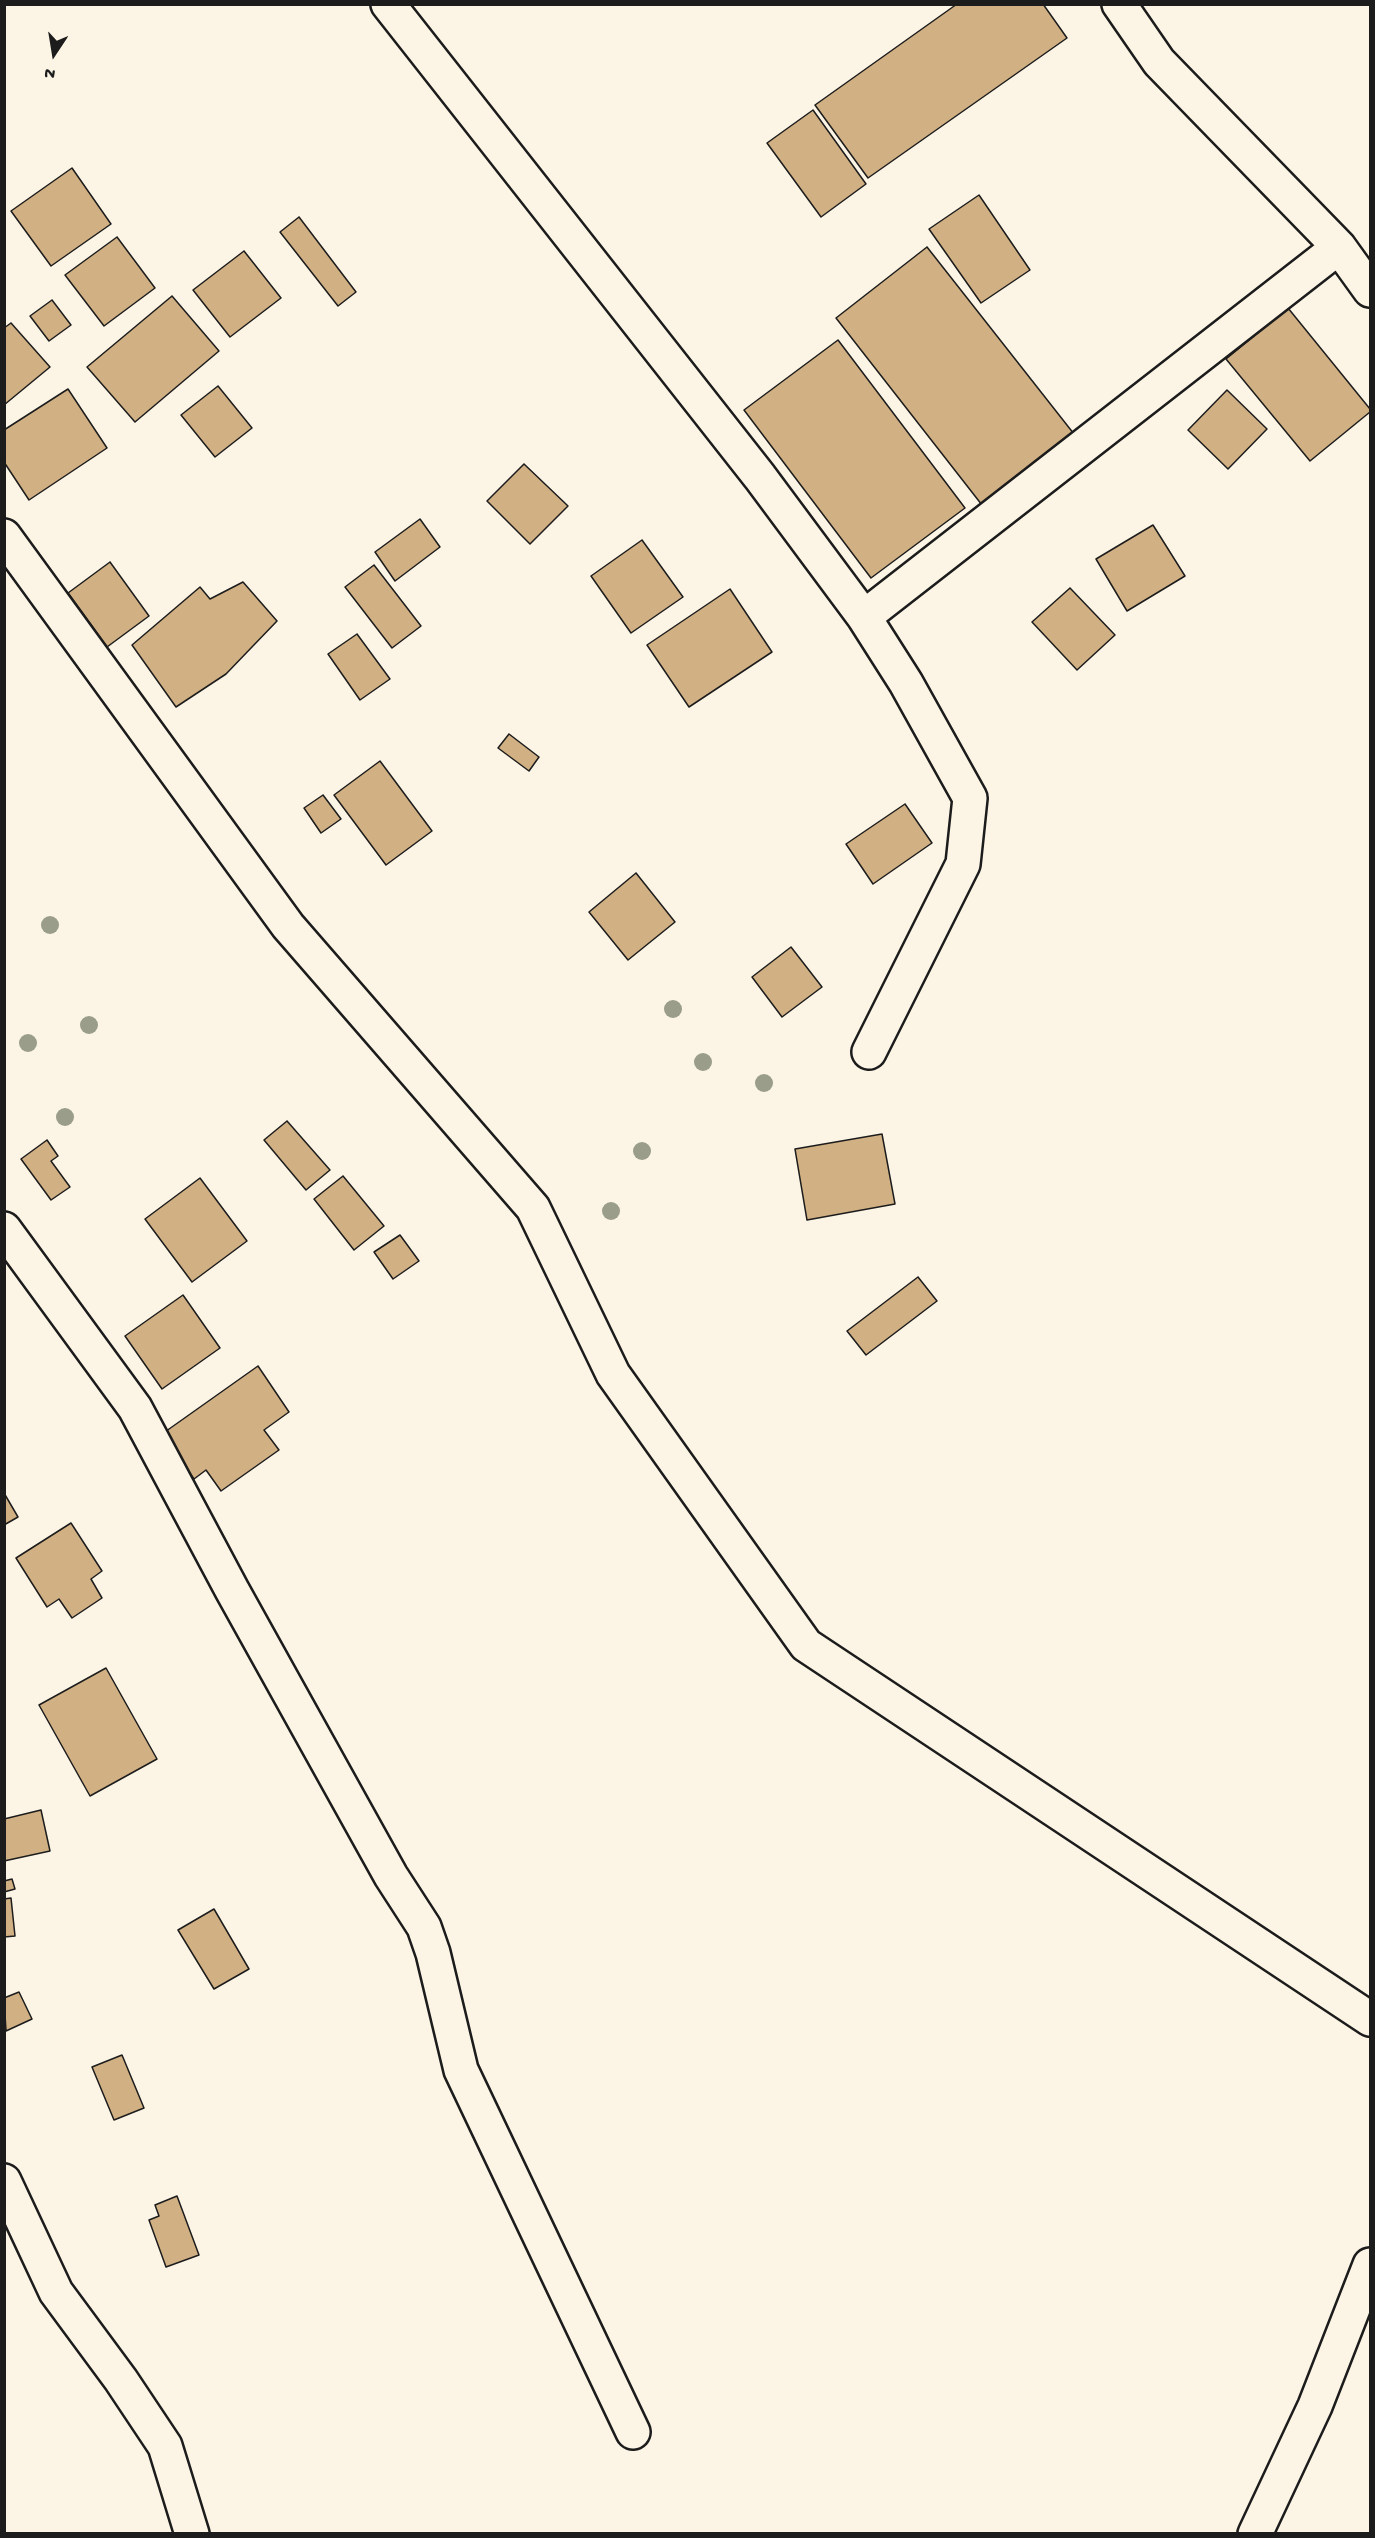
<!DOCTYPE html>
<html>
<head>
<meta charset="utf-8">
<style>
	body { margin:0 }
	#map { position:relative; width:1375px; height:2538px; overflow:hidden; background:#fcf5e5; font-family:"Gochi Hand",sans-serif }
	canvas { display:block }
	.frame { position:absolute; inset:0; border:6px solid #1c1c1c; pointer-events:none }
	.north { position:absolute; left:24px; top:24px; width:60px; height:60px; -webkit-text-stroke:4px #fcf5e5; paint-order:stroke; rotate:192deg; font-size:16px; font-weight:700; line-height:24px; text-align:center; color:#1c1c1c }
	.north::after { content:''; display:block; margin:auto; width:21px; height:27px; background:#1c1c1c; clip-path:polygon(50% 0,100% 100%,50% 72%,0 100%) }
</style>
</head>
<body>
<div id="map">
<canvas width="1375" height="2538"></canvas>
<div class="frame"></div>
<div class="north">N</div>
</div>
<script>
const ctx = document.querySelector('canvas').getContext('2d');
ctx.lineJoin = 'round';
function fill(path, color) { ctx.fillStyle = color; ctx.fill(path, 'evenodd'); }
const toPath = rows => new Path2D(rows.map(r => 'M' + r).join(''));
function stroke(path, color, width, dash) { ctx.strokeStyle = color; ctx.lineWidth = width; ctx.lineCap = dash ? 'butt' : 'round'; ctx.setLineDash(dash || []); ctx.stroke(path); }
const building = toPath([
	[957,4,1043,4,1067,38,868,178,815,105,957,4],
	[813,110,866,184,821,217,767,143,813,110],
	[72,168,111,224,51,266,11,211,72,168],
	[979,195,1030,270,981,303,929,229,979,195],
	[299,217,356,292,338,306,280,232,299,217],
	[117,237,155,288,104,326,65,275,117,237],
	[927,247,1074,434,982,505,836,318,927,247],
	[244,251,281,298,230,337,193,290,244,251],
	[172,296,219,351,135,422,87,367,172,296],
	[52,300,71,325,49,341,30,316,52,300],
	[1288,308,1370,409,1370,412,1310,461,1226,359,1288,308],
	[11,323,50,367,4,405,4,328,11,323],
	[838,340,965,508,871,578,744,410,838,340],
	[218,386,252,428,215,457,181,415,218,386],
	[68,389,107,448,29,500,4,462,4,430,68,389],
	[1227,390,1267,429,1228,469,1188,430,1227,390],
	[524,464,568,506,530,544,487,501,524,464],
	[420,519,440,547,395,581,375,552,420,519],
	[1153,525,1185,576,1127,611,1096,559,1153,525],
	[642,540,683,597,631,633,591,576,642,540],
	[110,562,149,616,107,647,68,593,110,562],
	[374,565,421,626,392,648,345,587,374,565],
	[243,582,277,621,226,674,176,707,132,645,200,587,210,599,243,582],
	[1070,588,1115,635,1077,670,1032,622,1070,588],
	[730,589,772,652,689,707,647,645,730,589],
	[357,634,390,679,360,700,328,654,357,634],
	[509,734,539,757,529,771,498,748,509,734],
	[380,761,432,831,386,865,334,795,380,761],
	[323,795,341,819,321,833,304,808,323,795],
	[905,804,932,843,873,884,846,844,905,804],
	[636,873,675,922,628,960,589,912,636,873],
	[791,947,822,987,782,1017,752,977,791,947],
	[287,1121,330,1170,306,1190,264,1140,287,1121],
	[882,1134,895,1204,807,1220,795,1149,882,1134],
	[47,1140,58,1156,51,1161,70,1187,51,1200,21,1159,47,1140],
	[343,1176,384,1226,354,1250,314,1199,343,1176],
	[200,1178,247,1241,192,1282,145,1219,200,1178],
	[400,1235,419,1261,393,1279,374,1252,400,1235],
	[918,1277,937,1301,866,1355,847,1331,918,1277],
	[183,1295,220,1348,162,1389,125,1336,183,1295],
	[258,1366,289,1412,264,1430,279,1450,221,1491,206,1470,194,1479,162,1434,258,1366],
	[4,1493,18,1517,4,1525,4,1493],
	[71,1523,102,1571,91,1579,102,1598,72,1618,59,1599,47,1607,16,1558,71,1523],
	[106,1668,157,1759,90,1796,39,1705,106,1668],
	[41,1810,50,1851,4,1861,4,1819,41,1810],
	[12,1879,15,1889,4,1892,4,1881,12,1879],
	[11,1898,15,1936,4,1937,4,1899,11,1898],
	[214,1909,249,1969,214,1989,178,1930,214,1909],
	[19,1992,32,2019,6,2031,4,1998,19,1992],
	[122,2055,144,2108,114,2120,92,2067,122,2055],
	[177,2196,199,2255,166,2267,149,2220,159,2216,155,2205,177,2196]
]);
fill(building, '#d1b084');
stroke(building, '#1c1c1c', 1.5);
const street = toPath([
	[388,4,760,477,864,617,906,683,970,798,963,864,869,1052],
	[1119,4,1159,62,1339,247,1370,290],
	[4,536,288,926,533,1208,613,1374,806,1645,1370,2019],
	[864,617,1339,247],
	[4,1229,135,1408,232,1590,391,1876,424,1927,433,1953,461,2070,633,2432],
	[4,2181,56,2292,121,2380,165,2446,192,2534],
	[1255,2534,1315,2406,1370,2265]
]);
stroke(street, '#1c1c1c', 38);
stroke(street, '#fcf5e5', 33);
ctx.fillStyle = '#9a9d8a';
for (const [x, y] of [
	[50,925],
	[673,1009],
	[89,1025],
	[28,1043],
	[703,1062],
	[764,1083],
	[65,1117],
	[642,1151],
	[611,1211]
]) { ctx.beginPath(); ctx.arc(x, y, 9, 0, 2 * Math.PI); ctx.fill(); }
</script>
</body>
</html>
